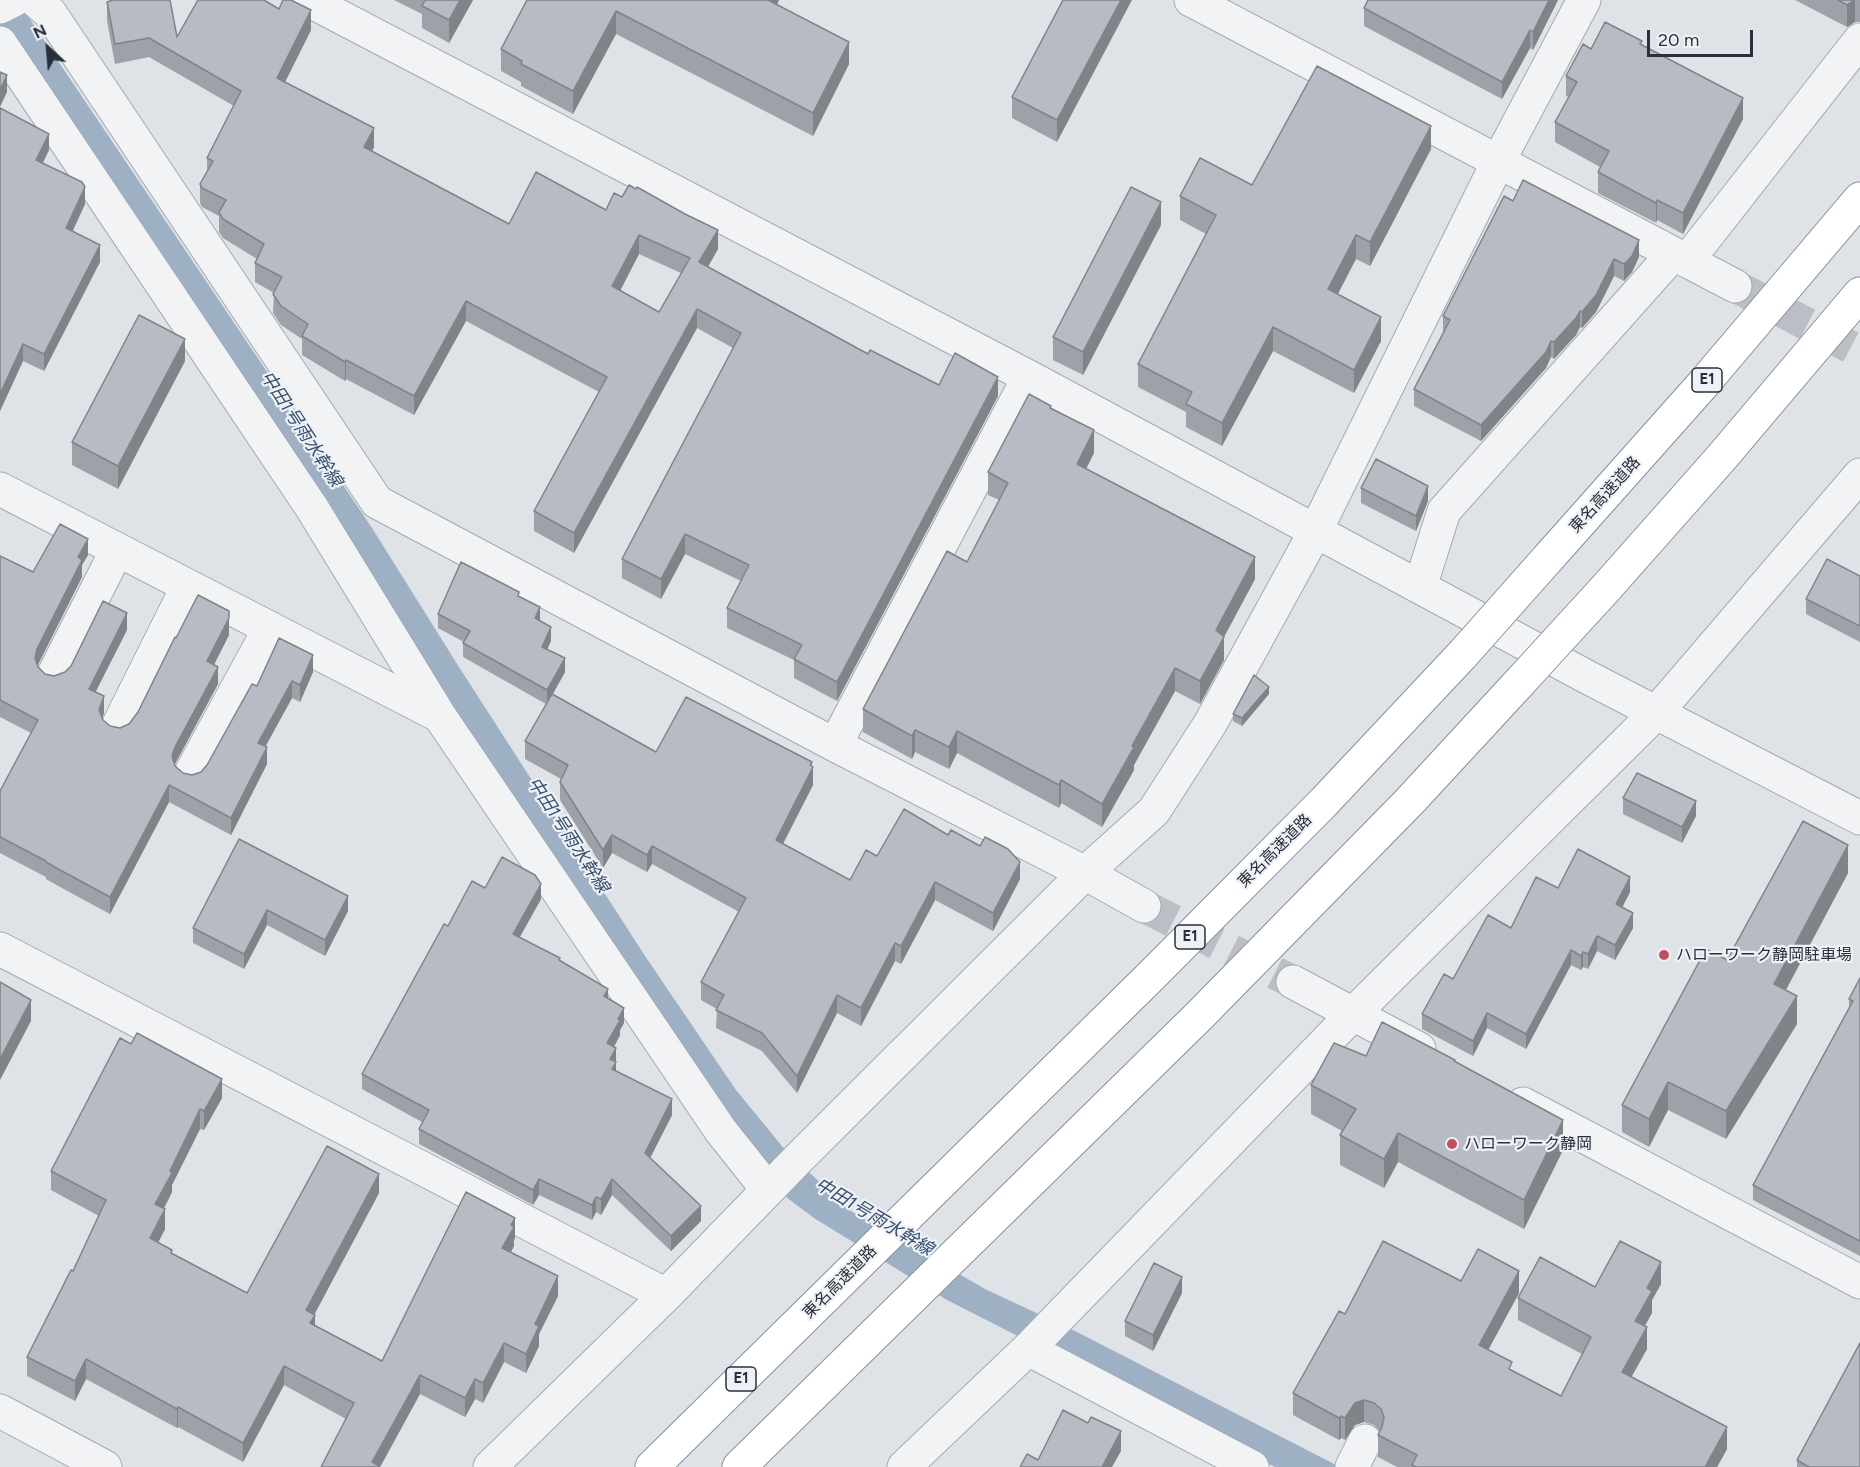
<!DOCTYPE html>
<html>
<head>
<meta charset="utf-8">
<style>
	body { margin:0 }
	#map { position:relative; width:1860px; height:1467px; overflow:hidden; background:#dfe2e7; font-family:Figtree,sans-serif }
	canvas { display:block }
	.north { position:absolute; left:18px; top:18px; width:60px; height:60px; -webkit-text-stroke:4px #eef1f5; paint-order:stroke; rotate:334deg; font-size:16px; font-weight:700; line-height:24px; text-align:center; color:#29303c }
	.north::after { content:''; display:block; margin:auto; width:21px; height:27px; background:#29303c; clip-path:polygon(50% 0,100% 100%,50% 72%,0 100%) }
	.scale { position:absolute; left:1647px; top:30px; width:106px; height:27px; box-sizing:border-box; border:3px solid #29303c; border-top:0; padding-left:8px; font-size:18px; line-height:21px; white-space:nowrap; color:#29303c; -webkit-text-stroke:4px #eef1f5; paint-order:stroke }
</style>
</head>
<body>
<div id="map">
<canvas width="1860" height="1467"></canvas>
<div class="north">N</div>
<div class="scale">20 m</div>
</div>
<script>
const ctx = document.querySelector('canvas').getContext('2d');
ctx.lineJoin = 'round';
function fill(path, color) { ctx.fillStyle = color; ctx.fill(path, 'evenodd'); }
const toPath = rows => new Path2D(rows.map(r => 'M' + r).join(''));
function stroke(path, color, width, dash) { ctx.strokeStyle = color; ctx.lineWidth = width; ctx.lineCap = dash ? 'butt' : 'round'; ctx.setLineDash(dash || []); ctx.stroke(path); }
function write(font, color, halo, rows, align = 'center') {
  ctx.font = font + ' Figtree,"Noto Sans JP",sans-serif'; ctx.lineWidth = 4.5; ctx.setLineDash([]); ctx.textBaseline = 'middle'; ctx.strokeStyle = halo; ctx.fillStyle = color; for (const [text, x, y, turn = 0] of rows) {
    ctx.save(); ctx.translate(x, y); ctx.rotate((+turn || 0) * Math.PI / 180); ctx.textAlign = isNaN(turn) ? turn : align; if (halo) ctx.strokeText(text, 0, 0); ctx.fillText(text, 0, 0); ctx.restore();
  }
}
fill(toPath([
	[0,0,17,0,372,528,459,667,645,956,736,1090,786,1151,851,1211,985,1289,1077,1332,1340,1467,1275,1467,947,1300,814,1218,786,1197,762,1174,0,25]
]), '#9db0c4');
stroke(toPath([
	[1735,286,1860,352],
	[1144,906,1293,982]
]), '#bbbec5', 33, [33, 16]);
const minor = toPath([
	[35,0,50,13,377,502,835,745,1085,873,1144,906],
	[308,0,1029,377,1589,678,1860,818],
	[1191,0,1735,286],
	[0,7,14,0],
	[0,43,312,508,439,715,721,1131,768,1190],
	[1687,261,1860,40],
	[0,489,438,715],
	[1420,587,1444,511,1673,254],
	[54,674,117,550],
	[118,726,188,586],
	[835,745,1029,377],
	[191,773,270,628],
	[0,949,666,1295],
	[1293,982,1419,1049],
	[1523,1104,1860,1282],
	[1028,1349,1252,1467],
	[0,1411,105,1467],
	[490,1467,666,1295,799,1158,1085,873,1154,811,1210,724,1315,532,1498,162,1584,0],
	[904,1467,1028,1349,1353,1014,1656,713,1860,475],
	[1352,1467,1365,1441]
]);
const motorway = toPath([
	[1550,556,1704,383,1860,199],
	[1606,588,1722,457,1860,294],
	[652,1467,1152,975,1324,802,1463,654],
	[739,1467,1200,1015,1409,802,1519,683]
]);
stroke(minor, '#a5a9b0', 35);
stroke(motorway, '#87909c', 35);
stroke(minor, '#f1f3f5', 33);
stroke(motorway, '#fff', 33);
const motorwayBridge = toPath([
	[1463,654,1550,556],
	[1519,683,1606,588]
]);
stroke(motorwayBridge, '#87909c', 35, []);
stroke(motorwayBridge, '#fff', 33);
fill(toPath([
	[112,0,170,0,177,37,311,30,285,82,374,147,372,151,509,224,606,210,718,249,708,267,868,354,939,385,998,396,837,701,794,678,794,660,727,628,727,608,741,581,685,554,661,599,622,578,622,559,733,348,697,328,574,553,534,531,534,511,599,392,466,321,414,415,346,379,345,381,302,355,302,339,281,325,273,313,274,293,255,282,255,263,257,259,223,238,219,232,219,216,202,207,200,203,200,184,207,171,207,158,234,106,149,57,115,64,107,21,107,2,112,1],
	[639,254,681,273,659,312,620,291],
	[394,0,473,0,449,43,422,28,422,14],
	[527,0,779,0,777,5,849,64,813,136,616,34,573,114,521,86,521,82,501,71,501,49],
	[1063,0,1057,142,1012,118,1012,97],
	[1558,0,1533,50,1530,48,1502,99,1364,26,1364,8],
	[1795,0,1860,0,1860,22,1855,22,1847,27],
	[1642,45,1743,119,1683,234,1657,220,1656,223,1598,193,1598,172,1600,167,1555,142,1555,122,1569,97,1566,96,1566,76,1591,49],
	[0,108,49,150,43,163,85,204,73,231,100,262,44,371,23,361,0,411],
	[1431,149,1370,266,1356,259,1338,294,1381,341,1354,393,1273,351,1222,446,1186,427,1186,412,1138,387,1138,364,1206,234,1180,220,1180,196,1252,185],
	[1513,201,1639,257,1632,272,1624,281,1614,276,1596,312,1582,328,1580,327,1576,335,1554,359,1551,357,1546,368,1481,441,1414,406,1414,389,1443,333,1443,316],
	[1161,225,1083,375,1053,360,1053,337],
	[185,361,118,489,72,465,72,442],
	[1051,409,1094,453,1086,468,1255,579,1224,637,1224,660,1200,704,1175,691,1134,765,1134,770,1102,827,1061,803,1059,808,957,753,949,769,915,752,912,759,863,732,863,709,967,562,999,500,988,495,988,472],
	[1361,488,1428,501,1416,531,1361,503],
	[88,555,82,565,82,577,38,665,38,667,45,674,54,676,65,672,127,630,95,692,104,713,102,718,103,720,110,726,120,728,129,724,138,712,176,638,229,635,214,665,218,684,175,764,175,766,183,773,192,775,201,772,207,765,257,686,313,672,300,702,292,698,265,747,267,764,231,835,169,802,110,914,60,887,46,879,46,877,0,853,0,791,31,733,0,717,0,556,33,572],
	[1860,576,1860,642,1806,614,1806,599],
	[519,596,540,621,551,641,547,649,565,672,553,694,656,752,812,767,813,785,783,844,850,880,877,856,1020,879,993,931,935,900,901,964,895,961,861,1026,837,1013,797,1093,762,1051,716,1028,717,1009,701,1000,701,982,739,912,652,864,647,872,612,853,603,868,560,800,560,782,561,779,525,759,525,741,546,704,463,657,463,643,464,642,438,628,438,614],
	[1269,694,1242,726,1233,721,1233,714],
	[1623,798,1696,816,1682,843,1623,814],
	[239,839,348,911,325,956,267,925,244,969,193,943,193,928],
	[1848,873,1786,990,1797,1024,1726,1139,1668,1110,1649,1147,1622,1132,1622,1105,1727,960],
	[485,888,541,899,520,937,560,961,608,998,624,1023,620,1030,620,1035,614,1047,616,1048,616,1071,672,1115,650,1158,701,1221,671,1251,612,1195,601,1215,596,1212,592,1220,539,1195,533,1205,419,1144,419,1129,422,1122,362,1089,362,1074,448,926],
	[1558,888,1630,892,1622,908,1633,928,1615,960,1597,951,1588,969,1583,967,1581,970,1571,965,1526,1049,1487,1028,1473,1056,1422,1029,1422,1014,1453,979],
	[1860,978,1860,1256,1753,1200,1753,1185,1849,1007,1849,999],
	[1366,1056,1455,1062,1563,1150,1524,1229,1398,1162,1384,1188,1340,1165,1340,1135,1342,1131,1311,1114,1311,1085],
	[222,1098,204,1130,200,1129,172,1185,172,1192,164,1209,165,1229,158,1243,172,1254,247,1293,379,1193,314,1315,315,1325,382,1361,515,1238,514,1240,514,1246,511,1252,558,1296,539,1334,539,1346,526,1373,504,1362,483,1403,475,1399,465,1417,420,1394,380,1467,321,1467,346,1419,284,1385,243,1462,178,1427,177,1428,86,1379,75,1401,27,1376,27,1357,73,1271,99,1216,51,1190,51,1171],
	[1461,1281,1519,1293,1488,1350,1512,1371,1561,1396,1582,1354,1518,1320,1518,1298,1595,1287,1661,1284,1652,1300,1652,1313,1645,1326,1647,1349,1631,1377,1727,1449,1717,1467,1397,1467,1378,1457,1378,1435,1380,1431,1374,1425,1364,1422,1355,1425,1345,1440,1341,1438,1339,1440,1293,1415,1293,1393,1345,1314],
	[1182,1293,1153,1351,1125,1336,1125,1321],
	[1797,1460,1860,1467,1797,1467]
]), '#9da1a8');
fill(toPath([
	[460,0,473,0,449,43,449,20],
	[768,0,779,0,768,22],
	[1121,0,1132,0,1057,142,1057,120],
	[1549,0,1558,0,1533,50,1533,32],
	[1855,0,1855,22,1847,27,1847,5],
	[311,10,311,30,277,98,277,78],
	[616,11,616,34,573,114,573,91],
	[1530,30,1530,48,1502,99,1502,82],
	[849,42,849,64,813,136,813,113],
	[7,75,7,92,0,107,0,90],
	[1743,98,1743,119,1683,234,1683,213],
	[1431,126,1431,149,1370,266,1370,242],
	[374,128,374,147,364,166,364,147],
	[49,134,49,150,36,176,36,160],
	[85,187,85,204,66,244,66,228],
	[1657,200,1657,220,1656,223,1656,203],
	[1161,202,1161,225,1083,375,1083,352],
	[718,230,718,249,699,282,699,262],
	[639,235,639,254,612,306,612,286],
	[1356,235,1356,259,1328,312,1328,289],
	[1639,240,1639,257,1632,272,1624,281,1624,264],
	[100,245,100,262,44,371,44,354],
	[1614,259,1614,276,1596,312,1582,328,1582,312],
	[466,301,466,321,414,415,414,396],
	[697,309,697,328,574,553,574,533],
	[1580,311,1580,327,1576,335,1554,359,1554,342],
	[1381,317,1381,341,1354,393,1354,370],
	[1273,327,1273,351,1222,446,1222,423],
	[185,339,185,361,118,489,118,466],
	[1551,341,1551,357,1546,368,1481,441,1481,425],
	[23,344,23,361,0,411,0,394],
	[346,360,346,379,345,381,345,362],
	[998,377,998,396,837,701,837,682],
	[1094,430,1094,453,1077,487,1077,464],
	[1428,486,1428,501,1416,531,1416,516],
	[685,534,685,554,661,599,661,579],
	[88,539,88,555,82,565,82,577,37,666,35,658,37,649,78,557],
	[1255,557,1255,579,1224,637,1224,660,1200,704,1200,681,1216,630],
	[540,607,540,621,535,618],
	[127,613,127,630,89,705,89,689],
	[229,618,229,635,207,678,207,661],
	[551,627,551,641,542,661,542,647],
	[313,655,313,672,300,702,300,685],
	[565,658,565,672,547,704,547,690],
	[218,667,218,684,175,764,172,756,175,747],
	[1175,668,1175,691,1134,765,1134,770,1102,827,1102,804,1132,746],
	[292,681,292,698,258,760,258,743],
	[1269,687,1269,694,1242,726,1242,718],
	[104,696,104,713,99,727,99,710],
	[915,730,915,752,912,759,912,736],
	[957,731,957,753,949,769,949,747],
	[267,747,267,764,231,835,231,818],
	[812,762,812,769,813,767,813,785,776,857,776,840],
	[1061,780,1061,803,1059,808,1059,785],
	[169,785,169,802,110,914,110,897],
	[1696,801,1696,816,1682,843,1682,827],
	[612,835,612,853,603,868,603,850],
	[1848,845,1848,873,1774,1012,1774,984],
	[652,846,652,864,647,872,647,855],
	[1020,862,1020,879,993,931,993,913],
	[1630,877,1630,892,1616,919,1616,904],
	[935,882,935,900,901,964,901,946],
	[541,884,541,899,513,949,513,934],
	[348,896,348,911,325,956,325,940],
	[267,910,267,925,244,969,244,954],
	[1633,913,1633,928,1615,960,1615,945],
	[1597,936,1597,951,1588,969,1588,954],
	[895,943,895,961,861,1026,861,1008],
	[1571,950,1571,965,1526,1049,1526,1034],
	[1583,952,1583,967,1581,970,1581,956],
	[608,989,608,1005,604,996],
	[837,995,837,1013,797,1093,797,1076],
	[1797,996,1797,1024,1726,1139,1726,1111],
	[31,1000,31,1021,0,1080,0,1059],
	[624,1008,624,1023,620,1030,620,1035,607,1059,607,1043],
	[1487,1013,1487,1028,1473,1056,1473,1041],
	[616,1048,616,1077,612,1084,610,1059],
	[222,1079,222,1098,204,1130,204,1111],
	[1668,1082,1668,1110,1649,1147,1649,1119],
	[672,1099,672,1115,645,1168,645,1153],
	[200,1109,200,1129,172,1185,172,1192,155,1224,155,1204,170,1171],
	[1563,1120,1563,1150,1524,1229,1524,1200],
	[1398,1133,1398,1162,1384,1188,1384,1159],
	[379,1174,379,1193,306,1330,306,1310],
	[539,1179,539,1195,533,1205,533,1190],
	[612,1179,612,1195,601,1215,601,1199],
	[596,1197,596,1212,592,1220,592,1205],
	[701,1206,701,1221,671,1251,671,1236],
	[165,1209,165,1229,150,1258,150,1238],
	[515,1218,515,1238,514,1240,514,1246,502,1268,502,1248,511,1225],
	[1661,1262,1661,1284,1652,1300,1652,1313,1635,1342,1635,1321,1647,1288],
	[1519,1271,1519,1293,1479,1367,1479,1345],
	[558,1276,558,1296,539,1334,539,1346,526,1373,526,1354,535,1324],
	[1182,1277,1182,1293,1153,1351,1153,1335],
	[315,1315,315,1335,310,1323],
	[1647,1327,1647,1349,1622,1394,1622,1372],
	[504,1343,504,1362,483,1403,483,1383],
	[86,1359,86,1379,75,1401,75,1381],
	[284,1366,284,1385,243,1462,243,1443],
	[420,1375,420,1394,380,1467,372,1467,372,1462],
	[475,1379,475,1399,465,1417,465,1398],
	[1364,1400,1364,1422,1355,1425,1345,1440,1345,1418,1355,1403],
	[178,1407,178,1427,177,1428,177,1409],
	[1341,1416,1341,1438,1339,1440,1339,1418],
	[1727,1427,1727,1449,1717,1467,1705,1467],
	[1121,1431,1121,1451,1112,1467,1102,1467]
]), '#808388');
const building = toPath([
	[113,0,170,0,177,37,198,0,264,0,279,9,283,0,291,0,311,10,277,78,374,128,364,147,509,224,536,172,606,210,614,193,622,197,629,185,636,189,637,187,685,214,718,230,699,262,868,354,870,350,939,385,955,353,998,377,837,682,794,659,802,645,727,608,749,565,685,534,661,579,622,559,741,333,697,309,574,533,534,511,607,377,466,301,414,396,346,360,345,362,302,336,308,324,281,306,273,294,282,277,255,263,264,244,223,219,219,212,226,200,202,188,200,184,213,161,207,158,241,91,149,38,115,44,107,2,113,0],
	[639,235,690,258,659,312,612,286,639,235],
	[425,0,460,0,449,20,422,6,425,0],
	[527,0,768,0,849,42,813,113,616,11,573,91,521,64,522,61,501,49,527,0],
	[1063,0,1121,0,1057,120,1012,97,1063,0],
	[1368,0,1549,0,1533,32,1530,30,1502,82,1364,8,1368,0],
	[1838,0,1854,0,1847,5,1838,0],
	[1605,22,1642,41,1640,44,1743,98,1683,213,1657,200,1656,203,1598,172,1609,151,1555,122,1577,82,1566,76,1583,44,1591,49,1605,22],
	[1317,66,1431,126,1370,242,1356,235,1328,289,1381,317,1354,370,1273,327,1222,423,1186,404,1192,392,1138,364,1216,215,1180,196,1200,158,1252,185,1317,66],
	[0,72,7,75,0,90,0,72],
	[0,108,49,134,36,160,82,182,85,187,66,228,100,245,44,354,23,344,0,394,0,108],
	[1523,180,1639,240,1632,256,1624,264,1614,259,1596,295,1582,312,1580,311,1576,318,1554,342,1551,341,1546,352,1481,425,1414,389,1450,320,1443,316,1504,196,1513,201,1523,180],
	[1131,187,1161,202,1083,352,1053,337,1131,187],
	[139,315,185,339,118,466,72,442,139,315],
	[1029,394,1051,406,1050,408,1094,430,1077,464,1255,557,1216,630,1224,637,1200,681,1175,668,1132,746,1134,747,1102,804,1061,780,1059,785,957,731,949,747,915,730,912,736,863,709,947,551,967,562,1008,483,988,472,1029,394],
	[1376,459,1428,486,1416,516,1361,488,1376,459],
	[60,524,88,539,78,557,82,560,37,649,35,658,38,667,45,674,54,676,65,672,71,666,103,601,127,613,89,689,104,696,99,710,103,720,110,726,120,728,129,724,138,712,175,637,176,638,198,595,229,611,229,618,207,661,218,667,175,747,172,756,175,766,183,773,192,775,201,772,207,765,252,684,257,686,279,638,313,655,300,685,292,681,258,743,267,747,231,818,169,785,110,897,60,870,46,862,46,861,0,837,0,791,38,720,0,700,0,556,33,572,60,524],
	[1827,559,1860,576,1860,626,1806,599,1827,559],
	[461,562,519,592,518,596,540,607,535,618,551,627,542,647,565,658,547,690,463,643,470,631,438,614,461,562],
	[1254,675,1269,687,1242,718,1233,714,1254,675],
	[552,694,656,752,686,697,812,762,810,765,813,767,776,840,850,880,866,850,877,856,904,809,948,835,951,830,980,846,985,837,1008,849,1020,862,993,913,935,882,901,946,895,943,861,1008,837,995,797,1076,762,1033,716,1010,724,995,701,982,746,898,652,846,647,855,612,835,603,850,560,782,568,765,525,741,552,694],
	[1637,773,1696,801,1682,827,1623,798,1637,773],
	[1803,821,1848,845,1774,984,1797,996,1726,1111,1668,1082,1649,1119,1622,1105,1706,949,1727,960,1803,821],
	[239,839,348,896,325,940,267,910,244,954,193,928,239,839],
	[1578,849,1630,877,1616,904,1633,913,1615,945,1597,936,1588,954,1583,952,1581,956,1571,950,1526,1034,1487,1013,1473,1041,1422,1014,1444,974,1453,979,1488,915,1511,928,1536,877,1558,888,1578,849],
	[502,857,535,875,541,884,513,934,560,958,559,960,608,989,604,996,624,1008,618,1019,620,1020,607,1043,616,1048,610,1059,616,1062,612,1069,672,1099,645,1153,701,1206,671,1236,612,1179,601,1199,596,1197,592,1205,539,1179,533,1190,419,1129,429,1110,362,1074,444,924,448,926,472,881,485,888,502,857],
	[1860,978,1860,1241,1753,1185,1853,1001,1849,999,1860,978],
	[0,982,31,1000,0,1059,0,982],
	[1382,1022,1455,1060,1454,1061,1563,1120,1524,1200,1398,1133,1384,1159,1340,1135,1356,1109,1311,1085,1334,1043,1366,1056,1382,1022],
	[137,1033,222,1079,204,1111,200,1109,170,1171,172,1173,155,1204,165,1209,150,1238,172,1250,171,1253,247,1293,327,1146,379,1174,306,1310,315,1315,310,1323,382,1361,466,1192,515,1218,511,1225,514,1227,502,1248,558,1276,535,1324,539,1326,526,1354,504,1343,483,1383,475,1379,465,1398,420,1375,372,1462,379,1466,378,1467,321,1467,354,1403,284,1366,243,1443,178,1407,177,1409,86,1359,75,1381,27,1357,71,1270,73,1271,106,1200,51,1171,120,1038,131,1044,137,1033],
	[1383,1241,1461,1281,1478,1249,1519,1271,1479,1345,1512,1362,1509,1369,1561,1396,1591,1337,1518,1298,1540,1257,1595,1287,1620,1241,1661,1262,1647,1288,1652,1291,1635,1321,1647,1327,1622,1372,1727,1427,1705,1467,1416,1467,1412,1465,1417,1455,1378,1435,1382,1427,1384,1417,1381,1409,1374,1403,1364,1400,1355,1403,1345,1418,1341,1416,1339,1418,1293,1393,1339,1311,1345,1314,1383,1241],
	[1154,1263,1182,1277,1153,1335,1125,1321,1154,1263],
	[1860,1343,1860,1467,1809,1467,1797,1460,1860,1343],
	[1063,1410,1088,1423,1091,1417,1121,1431,1102,1467,1020,1467,1027,1454,1038,1460,1063,1410]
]);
fill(building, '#b7bbc3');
stroke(building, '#808388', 1.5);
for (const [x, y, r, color] of [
	[1664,955,6,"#c24e61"],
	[1452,1144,6,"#c24e61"]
]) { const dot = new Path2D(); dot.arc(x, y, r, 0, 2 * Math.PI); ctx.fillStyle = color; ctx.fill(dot); stroke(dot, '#eef1f5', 2); }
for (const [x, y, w] of [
	[1707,380,30],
	[1190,937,30],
	[741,1379,30]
]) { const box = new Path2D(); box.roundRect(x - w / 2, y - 12, w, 24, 4.5); ctx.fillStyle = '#eef1f5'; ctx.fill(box); stroke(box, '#29303c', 1.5); }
write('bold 15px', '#29303c', null, [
	["E1",1707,380],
	["E1",1190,937],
	["E1",741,1379]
]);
write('16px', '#29303c', '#eef1f5', [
	["東名高速道路",1605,495,-48],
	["東名高速道路",1275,851,-45],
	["東名高速道路",840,1282,-45]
]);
write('16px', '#29303c', '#eef1f5', [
	["ハローワーク静岡駐車場",1676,955],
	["ハローワーク静岡",1464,1144]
], 'left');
write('italic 18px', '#37506d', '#eef1f5', [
	["中田1号雨水幹線",301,429,57],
	["中田1号雨水幹線",568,835,57],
	["中田1号雨水幹線",874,1217,31]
]);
</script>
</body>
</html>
